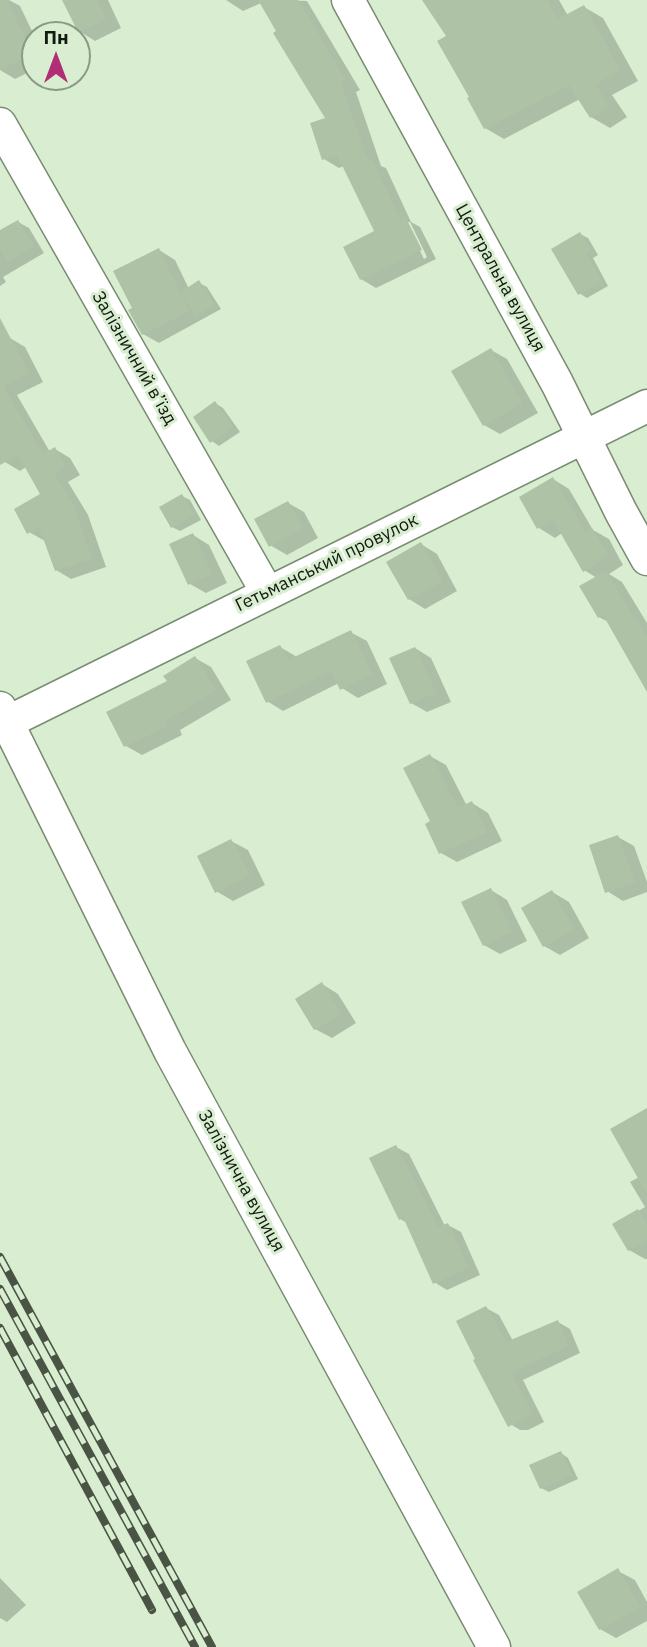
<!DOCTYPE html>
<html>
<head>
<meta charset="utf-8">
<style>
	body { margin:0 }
	#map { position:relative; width:647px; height:1647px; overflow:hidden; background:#d9eed1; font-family:"IBM Plex Sans",sans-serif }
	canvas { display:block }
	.north { position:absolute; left:21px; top:21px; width:70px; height:70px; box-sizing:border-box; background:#d9eed1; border:2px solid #8a9a84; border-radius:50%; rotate:0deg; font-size:19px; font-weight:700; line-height:28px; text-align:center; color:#131b11 }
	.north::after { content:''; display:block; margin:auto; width:24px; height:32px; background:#b12e76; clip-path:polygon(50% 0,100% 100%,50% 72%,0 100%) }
</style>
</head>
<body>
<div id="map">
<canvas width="647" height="1647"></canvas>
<div class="north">Пн</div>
</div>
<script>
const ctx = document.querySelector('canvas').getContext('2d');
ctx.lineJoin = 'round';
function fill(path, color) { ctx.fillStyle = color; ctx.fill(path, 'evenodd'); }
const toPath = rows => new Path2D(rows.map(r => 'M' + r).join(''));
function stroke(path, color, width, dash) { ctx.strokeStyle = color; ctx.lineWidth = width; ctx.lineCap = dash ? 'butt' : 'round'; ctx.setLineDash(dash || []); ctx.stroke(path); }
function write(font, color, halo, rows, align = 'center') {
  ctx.font = font + ' "IBM Plex Sans",sans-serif'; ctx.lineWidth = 6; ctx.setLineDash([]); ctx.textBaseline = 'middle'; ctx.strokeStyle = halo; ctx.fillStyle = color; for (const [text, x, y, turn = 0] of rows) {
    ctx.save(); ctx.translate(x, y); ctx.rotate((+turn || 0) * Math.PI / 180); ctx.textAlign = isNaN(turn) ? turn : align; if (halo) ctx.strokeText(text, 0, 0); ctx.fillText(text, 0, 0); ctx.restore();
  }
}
fill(toPath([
	[0,0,9,0,20,6,35,37,35,69,15,79,0,70],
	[64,0,108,0,121,28,95,41,79,31],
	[226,0,268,0,243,11],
	[279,0,307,1,360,90,356,92,381,166,386,168,411,222,420,227,436,259,376,288,361,279,376,232,344,166,339,168,324,159,327,119,279,32],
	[406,222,410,222,427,257,424,259],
	[424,0,559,0,568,16,584,7,603,18,638,81,612,95,627,117,610,128,591,117,580,99,504,139,485,128,448,37],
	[18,222,29,228,44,253,3,277,6,282,0,286,0,232],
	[580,234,588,238,598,255,593,258,608,286,587,298,579,293],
	[159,250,175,260,189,289,199,283,207,287,221,309,159,343,143,334,134,309],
	[10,338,25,347,43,382,17,395,50,452,55,449,70,458,80,475,68,482,88,515,106,567,71,579,56,570,45,541,29,532,42,495,26,467,20,471,5,462,0,454,0,343],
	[491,350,507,359,538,413,500,434,484,425],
	[215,403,223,408,240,432,219,446,212,441],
	[553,479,569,489,593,530,609,539,623,565,609,574,622,582,647,623,647,673,610,623,599,617,597,578,584,570,562,533,555,538,539,528,521,497],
	[182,496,190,500,201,520,180,531,172,527],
	[288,503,304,512,318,538,287,555,270,545],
	[193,535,209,545,227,583,206,593,190,584],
	[421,544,437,554,457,591,425,609,409,599],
	[350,632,367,641,387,684,358,698,342,688,339,683,283,711,267,701,280,647,297,657],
	[415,648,431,658,451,702,427,712,411,703],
	[195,658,211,667,231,700,180,730,182,735,142,755,126,746,169,682],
	[430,756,446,765,467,806,472,803,488,813,502,841,457,862,441,853,433,822],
	[618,837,634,846,647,882,647,892,623,901,607,891],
	[231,841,248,850,265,885,233,901,216,891],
	[491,890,507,900,527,941,500,954,484,945],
	[552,892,569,902,589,938,560,955,544,946],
	[322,984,338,994,356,1023,332,1038,315,1029],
	[647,1110,647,1259,645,1259,629,1250,615,1225,645,1207,630,1182,639,1177],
	[396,1147,409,1154,445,1226,448,1225,461,1232,480,1275,447,1290,434,1282,407,1223,400,1219],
	[486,1308,499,1315,513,1341,558,1322,570,1329,580,1353,523,1380,544,1422,528,1430,520,1430,507,1422],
	[561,1453,568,1458,578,1479,549,1492,541,1488],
	[618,1571,635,1580,647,1602,647,1621,616,1638,600,1629],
	[0,1578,26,1605,7,1622,0,1618]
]), '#0003');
fill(toPath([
	[0,0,7,0,32,54,0,70],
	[62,0,97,0,106,19,78,32],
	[258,0,298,0,346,81,341,83,367,159,371,158,400,219,405,216,422,250,360,280,343,247,374,231,337,155,322,160,310,123,325,118,273,33,276,31],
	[422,0,547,0,558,19,584,5,620,70,595,84,609,106,590,118,569,85,484,129,467,98,469,97,437,41,446,36],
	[18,220,34,246,8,262,0,249,0,230],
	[580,232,591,250,586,253,602,282,578,295,551,249],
	[159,248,189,311,142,335,128,310,132,308,113,271],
	[199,280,214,304,196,316,181,292],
	[0,318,29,373,3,386,43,454,55,447,65,467,54,473,73,505,92,558,55,571,39,527,27,534,14,509,40,494,18,455,0,465],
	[491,348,522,403,483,426,451,371],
	[215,401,233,427,210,443,193,417],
	[553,477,585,532,592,528,608,555,583,572,553,520,537,529,519,497],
	[182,494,194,515,171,528,159,507],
	[288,501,303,528,269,547,254,519],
	[193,533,212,574,188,585,169,544],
	[421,542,442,581,408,600,386,562],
	[606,571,634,619,636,618,647,637,647,692,603,615,598,618,579,586],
	[351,630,372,674,340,690,331,671,266,703,246,661,280,645,288,660],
	[415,647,436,693,410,704,389,658],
	[195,656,216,690,165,721,167,726,124,747,106,712,167,681,163,676],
	[430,754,458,808,472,801,487,832,439,854,425,824,430,821,403,768],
	[618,835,635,882,605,893,589,845],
	[231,839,250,875,215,893,197,856],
	[491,888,512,932,483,946,461,902],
	[552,890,574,929,543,947,521,908],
	[322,982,341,1014,314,1030,295,999],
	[647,1108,647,1194,610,1129],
	[396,1145,438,1227,448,1223,468,1268,433,1284,403,1217,399,1220,369,1158],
	[638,1209,647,1225,647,1241,628,1251,612,1224],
	[486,1306,506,1342,558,1320,568,1346,511,1373,533,1414,508,1427,473,1360,475,1359,456,1321],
	[561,1451,572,1475,540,1489,529,1465],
	[618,1568,640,1607,599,1630,577,1592]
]), '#aec2a6');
const minor = toPath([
	[348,0,557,383,621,512,647,559],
	[0,124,267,592],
	[0,708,170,1051,494,1647],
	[8,722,647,406]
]);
stroke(minor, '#798c72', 35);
stroke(minor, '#fff', 32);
const rail = toPath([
	[0,1257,212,1647],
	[0,1289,195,1647],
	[0,1328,152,1610]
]);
stroke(rail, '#495445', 8);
stroke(rail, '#d9eed1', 5, [16]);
write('18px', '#131b11', '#d9eed1', [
	["Центральна вулиця",500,278,61],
	["Залізничний в’їзд",134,358,60],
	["Гетьманський провулок",327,563,-26],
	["Залізнична вулиця",241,1181,61]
]);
</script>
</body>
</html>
